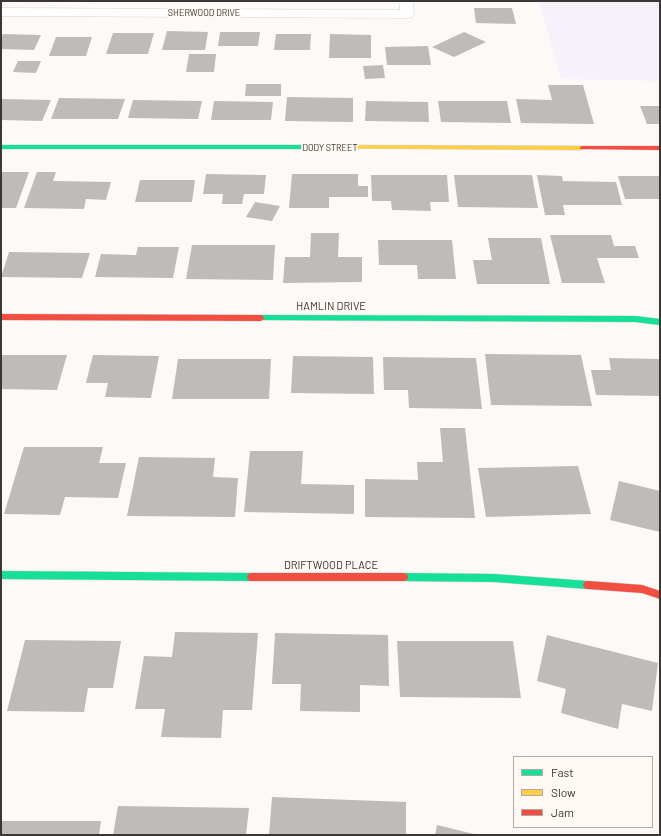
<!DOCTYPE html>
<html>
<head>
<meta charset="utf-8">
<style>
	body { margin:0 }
	#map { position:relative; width:661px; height:836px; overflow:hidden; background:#fcf9f7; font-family:Barlow,sans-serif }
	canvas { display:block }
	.frame { position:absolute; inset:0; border:2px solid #3b3734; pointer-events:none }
	.legend { position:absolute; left:513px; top:756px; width:140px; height:72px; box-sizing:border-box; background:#fff8f4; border:1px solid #b1aba7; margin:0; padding:5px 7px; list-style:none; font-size:12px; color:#3b3734 }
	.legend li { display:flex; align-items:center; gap:8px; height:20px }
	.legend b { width:20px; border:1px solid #b1aba7 }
</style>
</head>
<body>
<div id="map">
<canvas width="661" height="836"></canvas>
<div class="frame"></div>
<ul class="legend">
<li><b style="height:5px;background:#16e098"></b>Fast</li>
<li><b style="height:5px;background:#ffcf43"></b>Slow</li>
<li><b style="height:5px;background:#f24e42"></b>Jam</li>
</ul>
</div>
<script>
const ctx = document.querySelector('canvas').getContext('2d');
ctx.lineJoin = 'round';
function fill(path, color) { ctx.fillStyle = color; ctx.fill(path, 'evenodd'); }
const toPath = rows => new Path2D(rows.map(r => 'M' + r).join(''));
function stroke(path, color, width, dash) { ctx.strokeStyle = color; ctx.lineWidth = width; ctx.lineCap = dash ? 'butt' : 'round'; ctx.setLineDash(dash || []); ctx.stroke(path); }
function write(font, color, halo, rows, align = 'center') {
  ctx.font = font + ' Barlow,sans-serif'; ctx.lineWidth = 4; ctx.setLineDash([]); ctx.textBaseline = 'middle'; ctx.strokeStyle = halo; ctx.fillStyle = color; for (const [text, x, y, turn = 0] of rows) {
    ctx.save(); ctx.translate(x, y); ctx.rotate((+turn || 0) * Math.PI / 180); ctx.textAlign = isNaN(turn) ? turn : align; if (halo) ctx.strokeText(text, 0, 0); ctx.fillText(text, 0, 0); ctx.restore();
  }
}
fill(toPath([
	[539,1,660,1,660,81,561,79]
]), '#f6f2fb');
fill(toPath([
	[474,8,512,8,516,24,476,23],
	[167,31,208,32,205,50,162,50],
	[220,32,260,32,258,46,218,46],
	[464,32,486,42,454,57,432,47],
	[113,33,154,33,148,54,106,54],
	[3,34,41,35,34,50,1,49,1,38],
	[276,34,311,34,310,50,274,50],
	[330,34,371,35,371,58,329,58],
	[56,37,92,37,86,56,49,56],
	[428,46,431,65,387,65,385,47],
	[189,54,216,54,214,72,186,72],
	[18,61,41,61,36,73,13,72],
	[383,65,385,78,365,79,363,66],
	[246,84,281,84,281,96,245,96],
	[548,85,583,85,594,124,521,123,516,99,552,100],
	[287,97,353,98,353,122,285,121],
	[59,98,125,99,118,119,51,119],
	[1,99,51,100,42,121,1,120],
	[133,100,202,101,198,119,128,118],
	[214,101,273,102,271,120,211,120],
	[366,101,428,102,429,122,365,121],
	[438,101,507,101,511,123,441,122],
	[640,106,660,106,660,124,647,124],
	[1,172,29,172,16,208,1,208],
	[37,172,56,172,53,181,111,182,106,200,86,199,84,209,24,208],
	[206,174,266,175,264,194,244,194,242,204,222,204,223,194,203,194],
	[292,174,358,174,358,186,368,186,368,197,329,197,329,208,289,208],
	[371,175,447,175,449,202,430,202,431,211,392,210,391,201,372,201],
	[454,175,532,175,538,208,458,207],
	[537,175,562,176,563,181,616,182,622,205,563,205,565,215,545,215],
	[618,176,660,176,660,199,625,199],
	[140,180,195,180,192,202,135,202],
	[255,202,280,206,272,221,246,217],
	[311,233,339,233,338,257,362,257,362,282,283,283,285,257,310,257],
	[550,235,611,235,614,246,635,246,639,258,597,258,605,283,562,283],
	[488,238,541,238,550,284,477,284,473,260,492,260],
	[378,240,452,240,456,279,418,279,417,265,379,265],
	[192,245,275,245,273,280,186,279],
	[138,247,179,247,173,278,95,277,101,254,136,255],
	[9,252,90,253,82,278,1,277],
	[485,354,581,355,592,406,491,405],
	[1,355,67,355,57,390,1,389],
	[93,355,159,356,151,398,105,397,108,383,86,383],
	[293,356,373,357,374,394,291,393],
	[383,357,476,358,482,409,409,408,408,390,384,390],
	[609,358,660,359,660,396,596,395,591,370,611,370],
	[178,359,271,359,269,399,172,399],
	[440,428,465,428,475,518,365,517,365,479,418,480,417,462,443,462],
	[24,447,103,447,99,463,126,463,118,498,65,497,60,515,4,514],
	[250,451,303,451,301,484,354,485,354,514,244,512],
	[139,457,215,458,213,477,238,478,235,517,127,516],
	[578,466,591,514,486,517,478,468],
	[619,481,660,491,660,532,610,520],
	[175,632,258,633,252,710,223,710,221,738,161,737,165,709,135,709,144,656,172,657],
	[275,633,388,635,389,686,360,685,360,712,300,711,301,684,272,684],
	[547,635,658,663,652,711,622,704,618,729,561,713,566,689,537,681],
	[25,640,121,641,113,688,88,688,84,712,7,711],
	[397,641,513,641,521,698,400,697],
	[272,797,406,802,406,835,269,835],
	[118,806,249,808,246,835,113,835],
	[1,821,101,821,99,835,1,835],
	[437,825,474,834,474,835,435,835]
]), '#bebbb9');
const street = toPath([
	[399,1,413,1,414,14,412,17,407,18,1,16,1,8,400,10,399,1]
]);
const fast = toPath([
	[1,145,304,145,307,147,304,149,1,149,1,145],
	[261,315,635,316,660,319,660,325,635,322,258,320,257,318,258,316,261,315],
	[1,571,252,573,256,574,257,577,256,580,252,581,1,579,1,571],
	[403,573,494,574,588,581,592,582,593,585,592,588,588,589,494,582,403,581,399,580,398,577,399,574,403,573]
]);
const slow = toPath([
	[304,145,582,146,585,148,582,150,302,148,301,147,304,145]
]);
const jam = toPath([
	[582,146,660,146,660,150,580,149,580,147,582,146],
	[1,314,261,315,265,318,261,321,1,320,1,314],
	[252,573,403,573,407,574,408,577,407,580,403,581,252,581,248,580,247,577,248,574,252,573],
	[588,581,642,585,660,591,660,599,642,593,588,589,584,588,583,585,584,582,588,581]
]);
stroke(street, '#d6d3d1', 1);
stroke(fast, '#d6d3d1', 1);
stroke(slow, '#d6d3d1', 1);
stroke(jam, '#d6d3d1', 1);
fill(street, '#fffefe');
fill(fast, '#16e098');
fill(slow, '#ffcf43');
fill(jam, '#f24e42');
write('9px', '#3b3734', '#fff8f4', [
	["SHERWOOD DRIVE",204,13],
	["DODY STREET",330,148]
]);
write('11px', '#3b3734', '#fff8f4', [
	["HAMLIN DRIVE",331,306],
	["DRIFTWOOD PLACE",331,565]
]);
</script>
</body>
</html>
